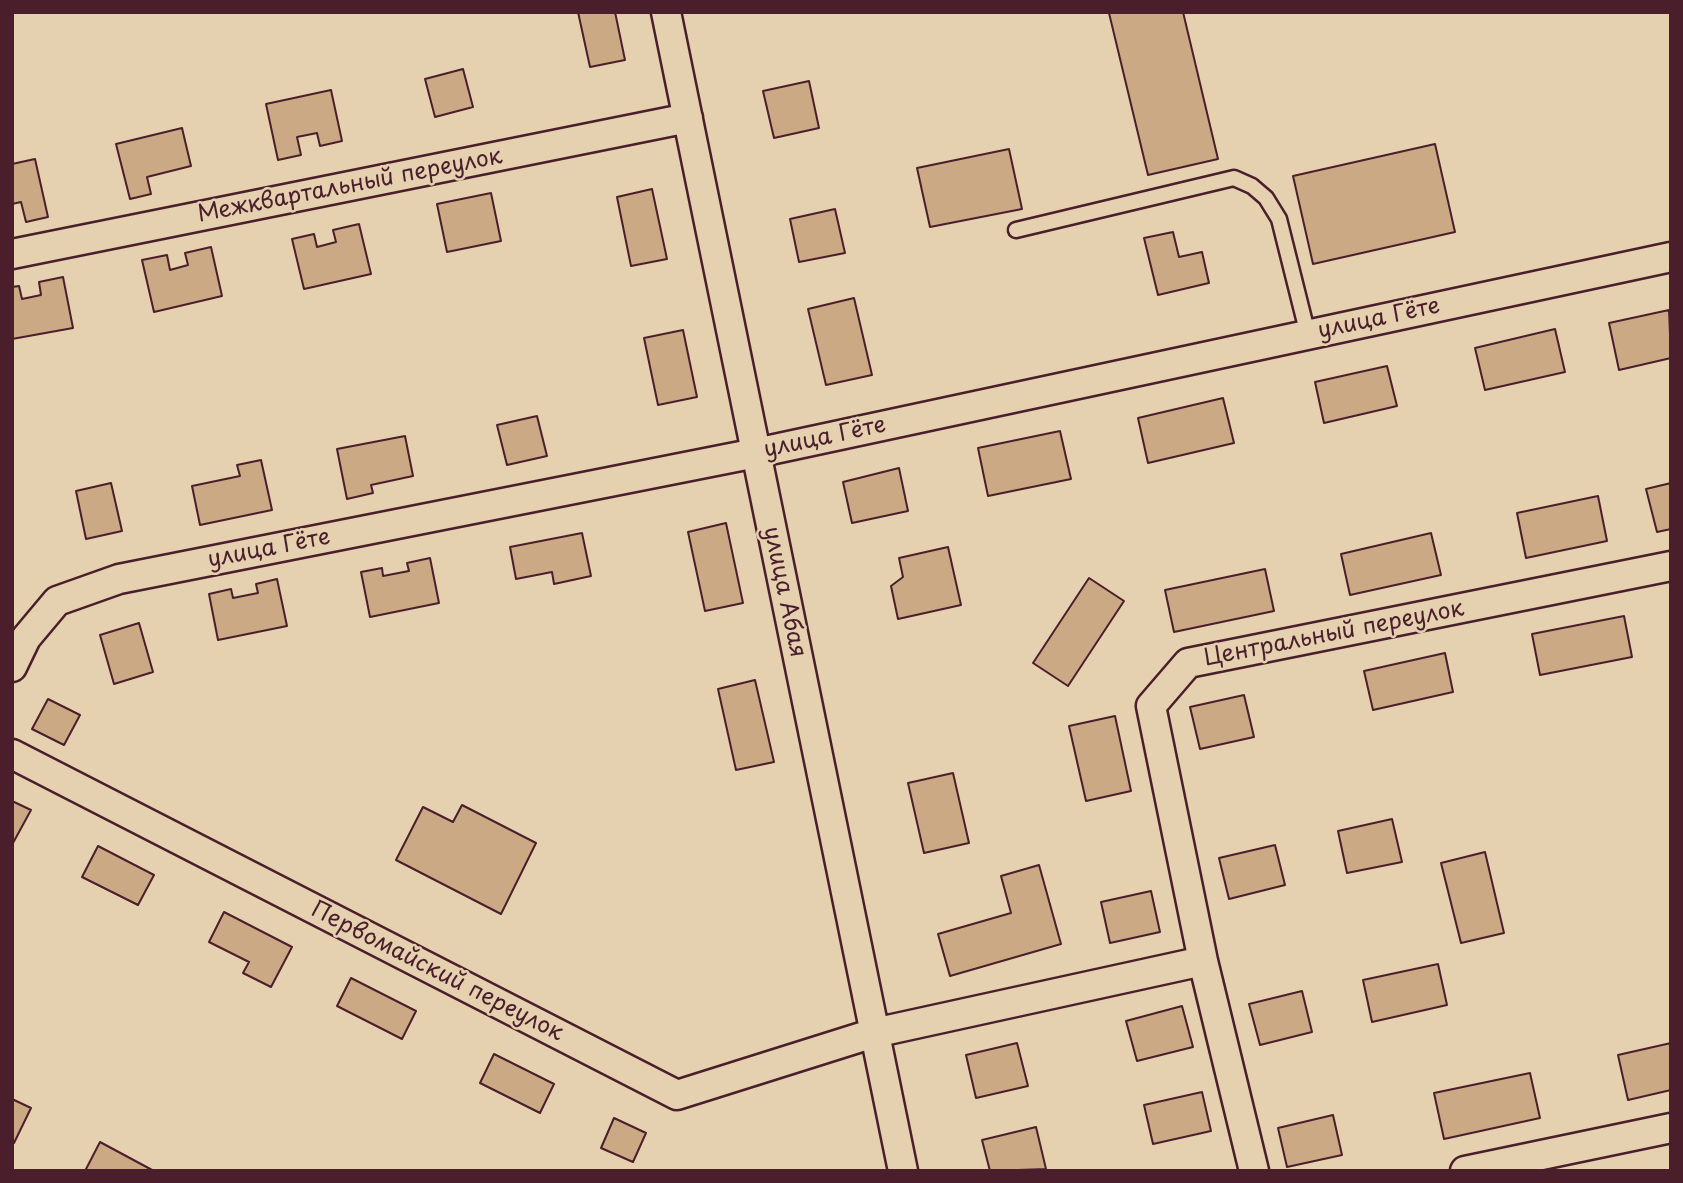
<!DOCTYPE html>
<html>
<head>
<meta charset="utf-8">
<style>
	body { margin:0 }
	#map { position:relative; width:1683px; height:1183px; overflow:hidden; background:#e5d0af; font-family:"Playpen Sans",sans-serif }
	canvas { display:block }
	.frame { position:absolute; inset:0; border:14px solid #4a1f2b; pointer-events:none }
</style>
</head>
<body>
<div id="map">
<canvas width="1683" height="1183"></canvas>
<div class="frame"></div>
</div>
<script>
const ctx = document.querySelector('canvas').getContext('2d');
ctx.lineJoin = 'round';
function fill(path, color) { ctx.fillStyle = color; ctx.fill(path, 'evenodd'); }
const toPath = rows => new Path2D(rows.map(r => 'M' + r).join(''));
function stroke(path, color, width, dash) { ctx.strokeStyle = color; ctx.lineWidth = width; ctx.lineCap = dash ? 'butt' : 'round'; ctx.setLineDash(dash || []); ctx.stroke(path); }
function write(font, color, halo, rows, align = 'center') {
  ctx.font = font + ' "Playpen Sans",sans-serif'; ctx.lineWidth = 5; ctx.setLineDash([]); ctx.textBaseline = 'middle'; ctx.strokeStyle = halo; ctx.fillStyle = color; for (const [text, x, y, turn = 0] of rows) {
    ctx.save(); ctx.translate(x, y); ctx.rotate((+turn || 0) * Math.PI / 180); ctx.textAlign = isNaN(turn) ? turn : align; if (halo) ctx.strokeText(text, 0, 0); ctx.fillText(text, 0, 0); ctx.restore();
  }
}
const building = toPath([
	[578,12,615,12,625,60,590,67,578,12],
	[1183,12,1218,159,1148,175,1109,13,1183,12],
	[463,69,473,107,435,117,425,79,463,69],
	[809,81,819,128,774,138,763,91,809,81],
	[331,90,342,141,320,146,317,133,297,137,301,155,278,160,266,104,331,90],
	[182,128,191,166,147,177,151,194,130,199,116,144,182,128],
	[1435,144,1455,232,1313,264,1293,176,1435,144],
	[1009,149,1022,209,930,227,917,168,1009,149],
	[35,159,48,217,26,222,21,202,12,204,12,164,35,159],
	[652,189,667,259,631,266,617,197,652,189],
	[491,193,501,241,447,252,437,204,491,193],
	[835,209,845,253,799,262,790,219,835,209],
	[359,224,371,274,304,289,292,239,314,234,317,247,336,242,333,230,359,224],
	[1173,232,1179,257,1202,252,1209,283,1158,295,1144,238,1173,232],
	[211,247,222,296,154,312,142,260,167,255,170,270,188,265,185,253,211,247],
	[63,277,73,328,12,339,12,287,19,286,22,299,41,295,39,282,63,277],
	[854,298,872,375,826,385,808,309,854,298],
	[1669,310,1671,358,1619,370,1609,323,1669,310],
	[1555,329,1565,372,1485,390,1475,348,1555,329],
	[683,330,697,397,658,405,644,338,683,330],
	[1387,366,1397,406,1324,423,1315,382,1387,366],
	[1223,398,1234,443,1148,463,1138,418,1223,398],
	[537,416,547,456,507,465,497,425,537,416],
	[1060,431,1071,479,988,496,978,448,1060,431],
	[405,436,413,476,371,485,373,493,347,499,337,449,405,436],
	[261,460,272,510,200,525,192,486,240,476,237,465,261,460],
	[899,468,908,511,852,523,843,482,899,468],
	[111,483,122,531,86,539,76,491,111,483],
	[1671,483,1671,529,1657,532,1646,489,1671,483],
	[1598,496,1607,541,1526,558,1517,513,1598,496],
	[726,523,743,603,705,611,688,532,726,523],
	[582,533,591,576,554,584,552,572,516,579,510,547,582,533],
	[1431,533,1441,575,1350,595,1341,554,1431,533],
	[948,547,961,605,898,619,891,586,903,577,899,558,948,547],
	[430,558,439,603,370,617,361,572,382,568,383,576,409,571,407,563,430,558],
	[1265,569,1274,611,1174,632,1165,590,1265,569],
	[1089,578,1124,601,1068,686,1033,663,1089,578],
	[277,579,287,626,218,640,209,594,231,589,233,598,258,593,256,584,277,579],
	[1624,616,1632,657,1540,675,1532,634,1624,616],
	[139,623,153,672,114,684,100,635,139,623],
	[1445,653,1453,692,1373,710,1364,671,1445,653],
	[755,680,774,762,736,770,718,689,755,680],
	[1244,695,1254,737,1200,749,1190,707,1244,695],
	[48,699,80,715,64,745,32,729,48,699],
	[1115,716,1131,791,1086,801,1069,726,1115,716],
	[953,773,969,843,924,853,908,783,953,773],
	[12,801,31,810,13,843,12,843,12,801],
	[462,805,536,843,501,914,396,860,423,807,453,822,462,805],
	[1392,819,1402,862,1347,873,1338,831,1392,819],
	[1275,845,1285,885,1229,899,1219,858,1275,845],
	[98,846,154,875,138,905,82,877,98,846],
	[1485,852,1504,933,1461,943,1441,863,1485,852],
	[1039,865,1061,944,950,976,938,934,1011,913,1001,876,1039,865],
	[1151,891,1160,932,1110,943,1101,902,1151,891],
	[224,912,292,947,271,987,243,973,249,962,209,942,224,912],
	[1438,964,1447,1005,1372,1022,1363,980,1438,964],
	[351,978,416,1011,402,1039,337,1006,351,978],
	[1302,991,1312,1032,1260,1045,1249,1004,1302,991],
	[1182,1006,1193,1047,1137,1061,1126,1021,1182,1006],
	[1017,1043,1028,1086,976,1098,966,1055,1017,1043],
	[1671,1043,1671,1090,1628,1100,1618,1055,1671,1043],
	[494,1054,554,1084,540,1113,480,1083,494,1054],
	[1530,1073,1540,1118,1444,1139,1434,1093,1530,1073],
	[1202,1092,1211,1131,1153,1144,1144,1105,1202,1092],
	[12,1099,31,1108,14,1143,12,1143,12,1099],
	[1333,1115,1342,1155,1287,1167,1278,1128,1333,1115],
	[614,1118,646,1133,633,1162,601,1148,614,1118],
	[1036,1127,1046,1169,990,1171,982,1140,1036,1127],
	[100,1142,154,1171,85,1171,100,1142]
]);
fill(building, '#caa984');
stroke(building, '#4a1f2b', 2);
const lane = toPath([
	[1016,230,1234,178,1252,186,1266,198,1279,219,1308,335]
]);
const street = toPath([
	[666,12,903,1171],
	[12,254,688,118],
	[12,667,26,638,57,601,119,579,756,453,1671,257],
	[12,754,677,1095,874,1033,1203,961],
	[1254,1171,1203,961,1151,706,1188,663,1671,566],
	[1465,1171,1671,1128]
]);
stroke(lane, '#4a1f2b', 19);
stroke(street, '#4a1f2b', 33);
stroke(lane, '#e5d0af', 14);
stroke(street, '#e5d0af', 28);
write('23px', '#4a1f2b', '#e5d0af', [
	["Межквартальный переулок",350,186,-11],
	["улица Гёте",1379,319,-12],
	["улица Гёте",825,438,-12],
	["улица Гёте",269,549,-11],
	["улица Абая",784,592,78],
	["Центральный переулок",1334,634,-11],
	["Первомайский переулок",437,972,27]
]);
</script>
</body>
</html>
